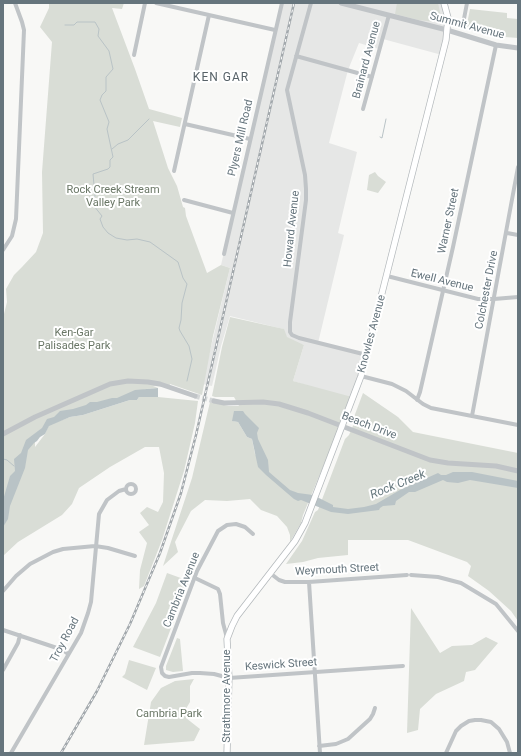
<!DOCTYPE html>
<html>
<head>
<meta charset="utf-8">
<style>
	body { margin:0 }
	#map { position:relative; width:521px; height:756px; overflow:hidden; background:#f8f8f6; font-family:Roboto,sans-serif }
	canvas { display:block }
	.frame { position:absolute; inset:0; border:4px solid #66757d; pointer-events:none }
</style>
</head>
<body>
<div id="map">
<canvas width="521" height="756"></canvas>
<div class="frame"></div>
</div>
<script>
const ctx = document.querySelector('canvas').getContext('2d');
ctx.lineJoin = 'round';
function fill(path, color) { ctx.fillStyle = color; ctx.fill(path, 'evenodd'); }
const toPath = rows => new Path2D(rows.map(r => 'M' + r).join(''));
function stroke(path, color, width, dash) { ctx.strokeStyle = color; ctx.lineWidth = width; ctx.lineCap = dash ? 'butt' : 'round'; ctx.setLineDash(dash || []); ctx.stroke(path); }
function write(font, color, halo, rows, align = 'center') {
  ctx.font = font + ' Roboto,sans-serif'; ctx.lineWidth = 4; ctx.setLineDash([]); ctx.textBaseline = 'middle'; ctx.strokeStyle = halo; ctx.fillStyle = color; for (const [text, x, y, turn = 0] of rows) {
    ctx.save(); ctx.translate(x, y); ctx.rotate((+turn || 0) * Math.PI / 180); ctx.textAlign = isNaN(turn) ? turn : align; if (halo) ctx.strokeText(text, 0, 0); ctx.fillText(text, 0, 0); ctx.restore();
  }
}
fill(toPath([
	[282,3,444,3,448,18,442,55,383,39,379,49,359,43,348,70,329,143,357,152,338,233,344,235,318,343,367,355,352,400,293,381,304,345,282,338,283,329,230,316,221,346,212,386,202,384,230,268,221,265]
]), '#e6e7e6');
fill(toPath([
	[49,3,124,3,122,9,112,8,135,69,149,109,182,118,180,127,153,121,168,168,177,186,183,207,185,208,186,216,207,273,221,265,230,268,213,336,202,395,170,384,169,387,153,386,158,388,146,389,50,423,35,434,35,447,45,434,49,425,70,417,83,415,130,400,137,400,139,397,158,397,198,401,195,423,184,471,162,540,144,586,139,589,140,570,147,543,139,532,149,525,140,513,147,507,158,512,163,502,164,473,159,447,145,447,110,467,79,488,72,504,62,515,18,542,3,556,3,318,7,302,6,289,14,275,22,267,36,252,43,233,42,172,52,42,40,27,49,8],
	[397,3,438,3,441,17,436,22,418,20,395,14],
	[470,9,507,13,507,18,518,19,518,38,505,37,505,38,466,29],
	[375,172,378,176,386,182,378,193,367,190,369,175],
	[230,317,284,329,287,337,304,345,293,381,352,397,303,515,301,523,290,542,290,535,287,527,277,516,261,510,250,499,227,501,205,500,191,511,175,542,178,552,163,566,192,478,210,402,229,406,239,406,234,397,215,397,212,396,222,347],
	[233,417,246,420,259,458,255,454,252,439,247,437,238,422,233,421],
	[363,393,398,417,413,432,518,453,518,621,511,611,489,591,468,576,471,566,467,562,408,540,348,540,348,555,318,558,303,562,286,564,302,541,315,512,318,510,345,439,349,435,356,419,354,417],
	[167,573,189,581,160,657,133,647,156,603],
	[411,608,440,653,452,646,472,645,486,637,498,643,475,670,466,672,464,681,436,694,420,709,418,730,407,733],
	[177,638,180,639,183,671,173,672,166,670,166,666],
	[129,660,156,668,147,690,122,677,125,674],
	[194,679,190,686,190,702,187,707,186,718,200,729,194,741,144,745,151,702,161,688,175,681]
]), '#d9ddd6');
fill(toPath([
	[158,388,158,397,139,397,137,400,130,400,83,415,70,417,49,426,45,434,40,437,37,441,34,443,28,450,25,468,10,506,8,519,3,527,3,500,10,476,15,471,14,459,21,453,26,440,42,428,47,419,54,417,60,411,73,409,86,405,90,402,97,402,112,398,117,398,135,390],
	[234,411,243,411,245,414,259,428,257,433,258,439,268,460,269,472,290,490,298,493,313,495,333,505,333,507,348,509,364,507,376,504,400,490,438,473,441,475,446,475,453,472,472,472,518,481,518,488,470,480,458,483,447,482,443,480,415,492,409,492,396,501,395,505,383,506,380,508,379,510,348,514,331,512,301,500,298,501,294,499,266,475,258,467,252,439,247,437,238,422,232,421]
]), '#b9c3c6');
stroke(toPath([
	[65,25,74,25,77,22,95,22,99,29,98,36,109,51,113,69,106,77,106,91,102,95,100,100,109,122,107,129,113,157,110,160,110,167,108,169,93,174,95,196,93,199,94,206,102,216,100,219,103,227,108,233,116,238,127,240,137,239,150,242,178,262,183,278,187,284,182,303,181,320,179,328,180,331,189,346,192,359,187,381],
	[380,137,382,138,386,119],
	[112,149,118,144,128,140,149,119],
	[3,459,7,460,14,466]
]), '#b9c3c6', 1);
stroke(toPath([
	[195,396,214,401]
]), '#d4d7d8', 5, [5, 2.5]);
const secondary = toPath([
	[227,753,229,678,227,639,232,626,237,616,295,541,305,523,361,376,446,40,448,18,444,3]
]);
stroke(secondary, '#b3b8bb', 7);
stroke(toPath([
	[156,3,275,30],
	[311,3,287,90,305,175,306,189,306,200,290,322,290,332,292,335,299,338,367,355],
	[463,24,467,3],
	[134,55,145,3],
	[296,56,372,77],
	[363,109,389,15],
	[185,124,250,139],
	[174,171,209,15],
	[184,200,233,213],
	[507,233,518,235],
	[3,250,12,236,16,219,24,30,22,22,15,3],
	[224,254,282,3],
	[387,276,478,299,494,299,518,297],
	[361,376,392,384,406,391,423,404,431,408,518,425],
	[417,400,420,392,453,247,496,45],
	[472,416,518,167],
	'126 489a5 5 0 1 1 10 0a5 5 0 1 1-10 0Z',
	[253,534,245,527,236,524,227,525,218,531,197,571,161,667,162,673,165,676,169,677,192,673,200,673,214,674,229,678,403,666],
	[270,573,279,580,285,582,309,582,407,575],
	[411,575,438,577,461,583,496,604,518,631],
	[195,578,218,589,220,594,223,623,227,638],
	[309,582,320,753],
	[3,591,16,576,30,564,53,552,63,549,95,546,108,548,135,556],
	[3,630,63,650,68,654],
	[3,670,18,643,20,635],
	[319,746,336,744,348,739,370,719,373,714,375,708],
	[11,753,81,633,88,613,91,602,99,514,107,500,119,491,126,489],
	[446,753,456,731,461,726,469,721,475,720,481,720,491,722,499,729,507,742,510,753]
]), '#c0c4c7', 4);
stroke(toPath([
	[341,3,447,30,496,45,518,48],
	[214,401,224,403,263,402,279,404,308,413,430,460,448,463,496,466,518,471],
	[3,434,35,417,110,384,128,381,148,382,160,384,195,396]
]), '#c0c4c7', 5);
stroke(secondary, '#fff', 5.5);
const rail = toPath([
	[61,753,97,691,130,624,160,553,181,493,196,435,294,3]
]);
stroke(rail, '#a2a8ac', 2.5);
stroke(rail, '#fff', 1, [3]);
write('11px', '#66757d', '#fff', [
	["Summit Avenue",467,26,15],
	["Brainard Avenue",367,60,-75],
	["Plyers Mill Road",241,138,-77],
	["Warner Street",449,221,-78],
	["Howard Avenue",292,229,-84],
	["Ewell Avenue",442,281,14],
	["Colchester Drive",487,290,-79],
	["Knowles Avenue",372,334,-75],
	["Beach Drive",369,426,21],
	["Weymouth Street",337,570,-3],
	["Cambria Avenue",182,590,-68],
	["Troy Road",65,640,-62],
	["Keswick Street",281,665,-4],
	["Strathmore Avenue",227,696,-90]
]);
write('11px', '#697665', '#fff', [
	["Rock Creek Stream",113,190],
	["Valley Park",113,203],
	["Ken-Gar",74,333],
	["Palisades Park",74,346],
	["Cambria Park",169,714]
]);
ctx.letterSpacing = '1px';
write('12px', '#586369', '#fff', [
	["KEN GAR",221,78]
]);
ctx.letterSpacing = '0px';
write('italic 12px', '#67797f', '#fff', [
	["Rock Creek",398,485,-22]
]);
</script>
</body>
</html>
